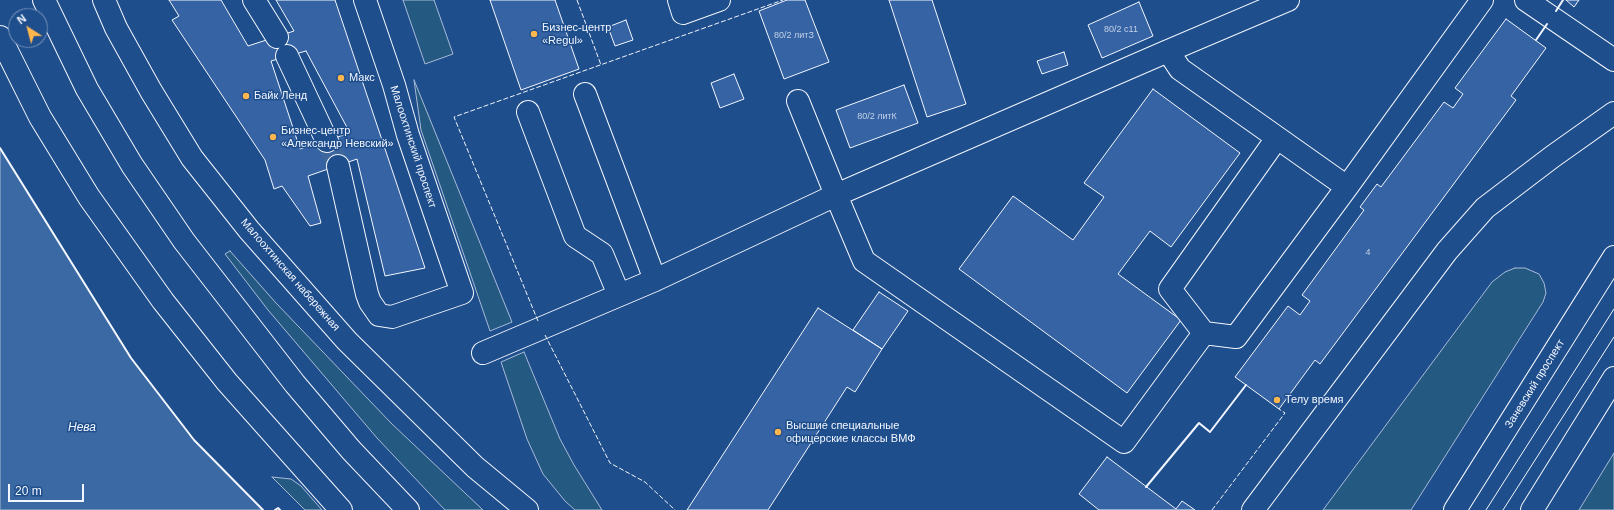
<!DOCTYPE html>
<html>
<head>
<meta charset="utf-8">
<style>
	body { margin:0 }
	#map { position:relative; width:1614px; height:510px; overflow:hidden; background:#1f4e8c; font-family:Helvetica,sans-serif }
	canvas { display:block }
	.north { position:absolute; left:8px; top:8px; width:40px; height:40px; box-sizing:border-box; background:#1f4e8c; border:1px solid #7391ba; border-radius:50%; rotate:324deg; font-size:11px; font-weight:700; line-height:16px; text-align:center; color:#f2f6ff }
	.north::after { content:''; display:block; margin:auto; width:14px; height:18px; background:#ffb74d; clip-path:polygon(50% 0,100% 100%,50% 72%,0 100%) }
	.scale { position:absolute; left:8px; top:484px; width:76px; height:18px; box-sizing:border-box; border:2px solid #f2f6ff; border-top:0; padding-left:5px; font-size:12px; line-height:14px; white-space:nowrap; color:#f2f6ff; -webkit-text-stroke:3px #1f4e8c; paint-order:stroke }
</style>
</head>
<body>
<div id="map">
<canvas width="1614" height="510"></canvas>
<div class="north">N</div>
<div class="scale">20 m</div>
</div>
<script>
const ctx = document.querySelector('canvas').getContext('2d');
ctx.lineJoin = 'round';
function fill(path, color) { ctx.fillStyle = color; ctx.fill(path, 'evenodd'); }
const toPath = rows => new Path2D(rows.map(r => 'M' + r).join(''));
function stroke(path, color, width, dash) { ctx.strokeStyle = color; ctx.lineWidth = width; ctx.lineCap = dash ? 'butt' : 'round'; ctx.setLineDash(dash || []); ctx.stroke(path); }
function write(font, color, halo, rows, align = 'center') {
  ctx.font = font + ' Helvetica,sans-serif'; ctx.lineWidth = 3; ctx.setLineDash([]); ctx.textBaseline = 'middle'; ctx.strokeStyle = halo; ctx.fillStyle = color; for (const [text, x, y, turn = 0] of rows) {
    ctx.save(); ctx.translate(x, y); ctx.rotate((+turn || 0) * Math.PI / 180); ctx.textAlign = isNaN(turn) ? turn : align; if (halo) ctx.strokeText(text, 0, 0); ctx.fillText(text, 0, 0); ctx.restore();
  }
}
const green = toPath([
	[403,0,434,0,453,54,425,64,403,0],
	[414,80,512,322,490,331,421,130,414,80],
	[230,251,276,303,392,424,483,510,445,510,377,438,268,310,225,254,230,251],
	[1515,268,1525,268,1539,274,1544,283,1546,293,1543,302,1411,510,1323,510,1492,282,1505,272,1515,268],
	[524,352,560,439,574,465,602,510,575,510,565,501,543,474,527,439,501,362,524,352],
	[1614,453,1614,510,1579,510,1614,453],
	[272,477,291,479,301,486,322,510,305,510,272,477]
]);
fill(green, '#245a82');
stroke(green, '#a8bbd7', 1);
const water = toPath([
	[0,148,131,358,194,440,263,510,0,510,0,148]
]);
fill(water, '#3b69a3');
stroke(water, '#a8bbd7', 1);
const building = toPath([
	[169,0,221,0,248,46,294,31,276,0,335,0,425,268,385,276,357,159,308,176,321,223,310,226,282,186,274,189,265,160,172,20,179,16,169,0],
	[306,51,350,133,300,149,271,61,306,51],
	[490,0,555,0,579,69,521,90,490,0],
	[787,0,805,0,829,62,784,79,759,11,787,0],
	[889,0,932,0,966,104,927,117,889,0],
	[1566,0,1579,0,1574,7,1566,0],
	[1139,2,1153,36,1102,58,1088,25,1139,2],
	[1506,19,1546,48,1511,96,1516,100,1320,364,1315,360,1279,409,1235,377,1288,306,1300,315,1310,301,1302,295,1364,210,1360,207,1377,184,1381,187,1444,102,1453,108,1463,94,1455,88,1506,19],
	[626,20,633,40,615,46,608,27,626,20],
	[1064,52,1068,65,1042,74,1037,61,1064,52],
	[734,74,744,99,720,108,711,83,734,74],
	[904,85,918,123,850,148,836,110,904,85],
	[1153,89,1240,153,1171,247,1150,231,1118,274,1181,320,1127,393,959,269,1013,196,1073,240,1104,197,1084,183,1153,89],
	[879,292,908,311,882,349,853,330,879,292],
	[818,308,882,349,855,392,847,387,768,510,687,510,818,308],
	[1107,457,1176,509,1182,501,1195,510,1099,510,1079,494,1107,457]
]);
fill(building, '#3563a3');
stroke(building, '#f2f6ff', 1);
stroke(toPath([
	[327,141,338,166]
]), '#3f679d', 22, [22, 11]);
const minor = toPath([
	[254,0,277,37],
	[679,0,683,13,719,0],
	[1526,0,1614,60],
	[0,37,40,117,89,197,163,301,227,382,341,510],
	[1168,51,1288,0],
	[287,56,327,141],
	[585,94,655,280],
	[528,112,575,236,602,254,619,295],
	[338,166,367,294,370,302,379,315,392,317,462,293,408,135,394,85,365,0],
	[1347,187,1180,69,1168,51,836,195,864,261,1124,442,1204,333,1236,337,1347,187,1482,0],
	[1204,333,1170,289,1277,138],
	[483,353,655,280,836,195,798,101]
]);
const major = toPath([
	[44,0,87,89,132,165,184,241,295,384,351,450,408,510],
	[104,0,116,28,151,91,192,158,249,230,347,341,475,467,527,510],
	[1253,510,1447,251,1485,208,1552,157,1614,113],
	[1455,510,1614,257],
	[1532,510,1614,378]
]);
stroke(minor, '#f2f6ff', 24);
stroke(major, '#f2f6ff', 24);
stroke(minor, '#1f4e8c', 22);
stroke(major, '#1f4e8c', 22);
stroke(toPath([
	[1486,510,1614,309],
	[1503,510,1614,337]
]), '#f2f6ff', 1);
stroke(toPath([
	[577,0,601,65],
	[538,321,454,117,783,0],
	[545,335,610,463,645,482,675,510],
	[1212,510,1285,413,1279,409]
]), '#f2f6ff', 1, [5, 2]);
stroke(toPath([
	[1556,11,1563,0],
	[1536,40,1547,24],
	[0,148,131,358,194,440,263,510],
	[1146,487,1199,423,1210,432,1246,385],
	[275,510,278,508,280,510]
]), '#f2f6ff', 2);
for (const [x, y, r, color] of [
	[534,34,4,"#ffb74d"],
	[341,78,4,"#ffb74d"],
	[246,96,4,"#ffb74d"],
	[273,137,4,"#ffb74d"],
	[1277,400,4,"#ffb74d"],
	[778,432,4,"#ffb74d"]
]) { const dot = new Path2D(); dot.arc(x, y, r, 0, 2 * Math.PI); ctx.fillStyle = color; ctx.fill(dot); stroke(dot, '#1f4e8c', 1.5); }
write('9px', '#c3d1e8', null, [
	["80/2 с11",1121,30],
	["80/2 литЗ",794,36],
	["80/2 литК",877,117],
	["4",1368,253]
]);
write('11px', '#f2f6ff', '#1f4e8c', [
	["Бизнес-центр",542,28],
	["«Regul»",542,41],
	["Макс",349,78],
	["Байк Ленд",254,96],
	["Бизнес-центр",281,131],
	["«Александр Невский»",281,144],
	["Телу время",1285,400],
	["Высшие специальные",786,426],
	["офицерские классы ВМФ",786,439]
], 'left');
write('11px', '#f2f6ff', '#1f4e8c', [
	["Малоохтинский проспект",413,147,72],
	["Малоохтинская набережная",290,275,49],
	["Заневский проспект",1535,384,-58]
]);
write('italic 12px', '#f2f6ff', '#1f4e8c', [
	["Нева",82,428]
]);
</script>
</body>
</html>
